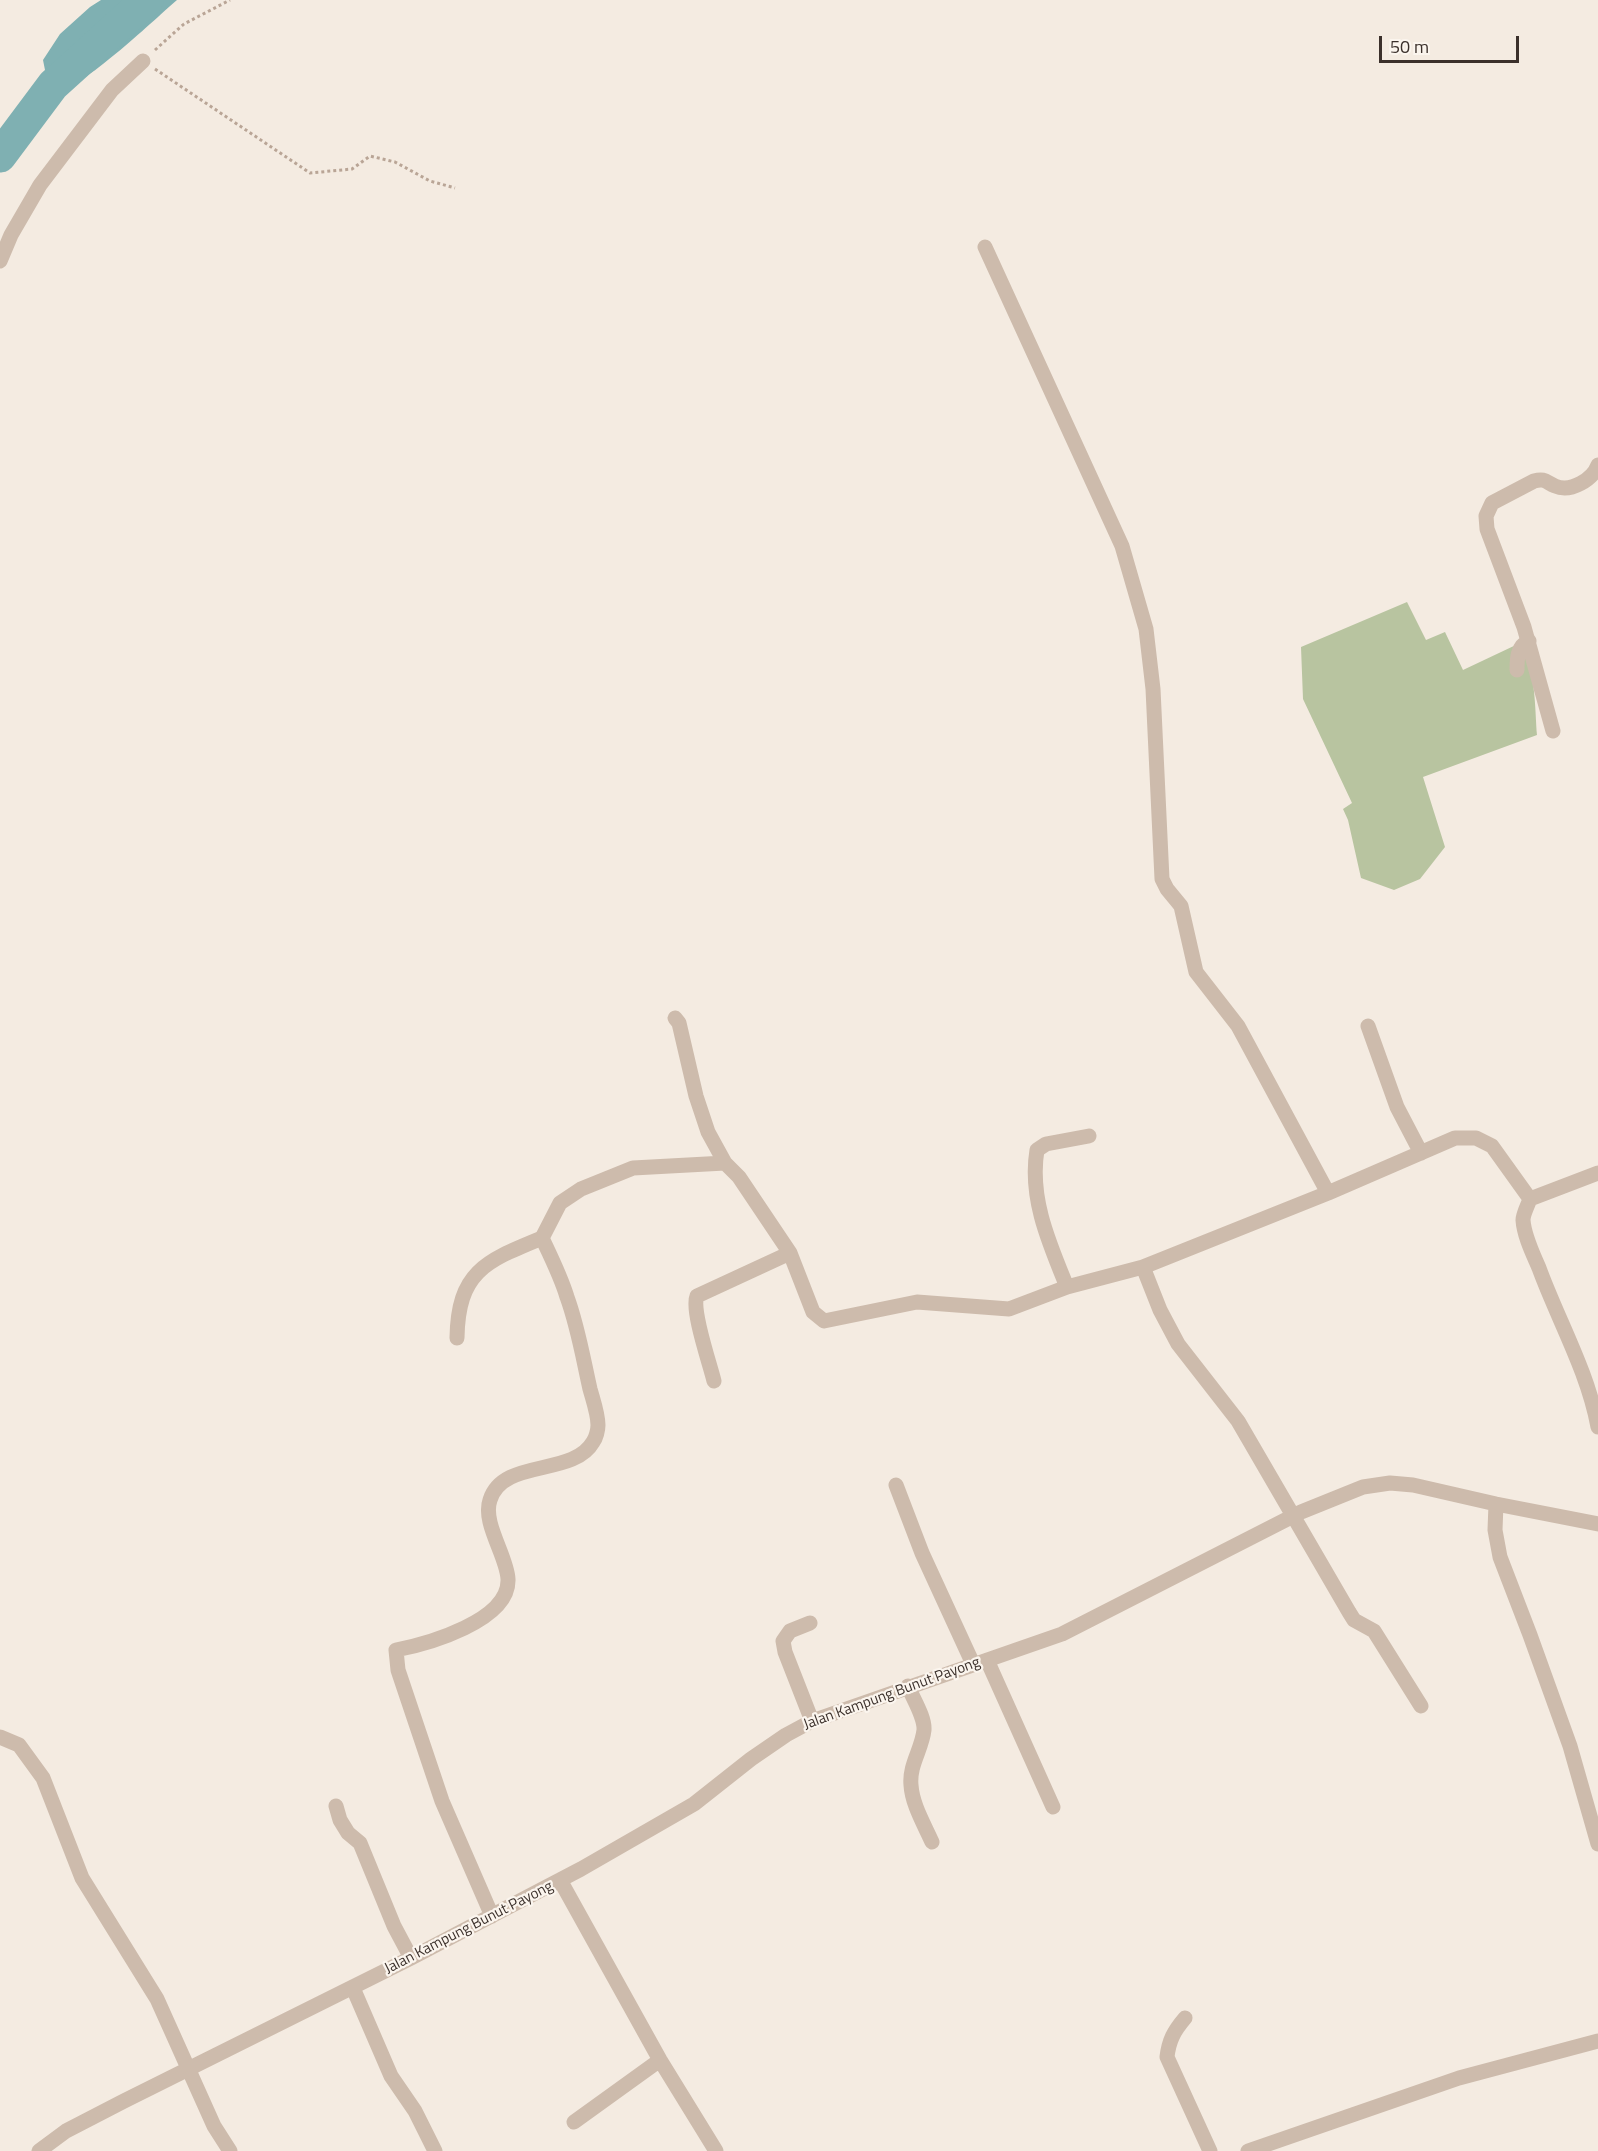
<!DOCTYPE html>
<style>
body{margin:0}
#map{position:relative;width:1598px;height:2151px;overflow:hidden;background:#f4ebe1;font-family:"Titillium Web",sans-serif}
canvas{display:block}
.scale{position:absolute;left:1379px;top:36px;width:140px;height:27px;box-sizing:border-box;border:3px solid #3b302b;border-top:0;padding-left:8px;font-size:18px;line-height:21px;white-space:nowrap;color:#3b302b;-webkit-text-stroke:4px #fbf5ee;paint-order:stroke}
</style>
<div id="map">
<canvas width="1598" height="2151"></canvas>
<div class="scale">50 m</div>
</div>
<script>
const c = document.querySelector('canvas').getContext('2d');
c.lineJoin = 'round';
function fill(path, color) { c.fillStyle = color; c.fill(path, 'evenodd'); }
function strokePath(path, color, width, dash) { c.strokeStyle = color; c.lineWidth = width; c.lineCap = dash ? 'butt' : 'round'; c.setLineDash(dash || []); c.stroke(path); }
function write(font, color, halo, rows, align = 'center') {
  c.font = font + ' "Titillium Web",sans-serif'; c.lineWidth = 4.5; c.setLineDash([]); c.textBaseline = 'middle'; c.strokeStyle = halo; c.fillStyle = color; for (const [text, x, y, turn = 0] of rows) {
    c.save(); c.translate(x, y); c.rotate((+turn || 0) * Math.PI / 180); c.textAlign = isNaN(turn) ? turn : align; if (halo) c.strokeText(text, 0, 0); c.fillText(text, 0, 0); c.restore();
  }
}
fill(new Path2D(`
 M 1407,602 L 1426,640 L 1445,632 L 1463,670 L 1518,644 C 1536,658 1535,713 1537,735 L 1423,777 L 1445,847 L 1420,879 L 1394,890 L 1361,878 L 1348,820 L 1343,809 L 1352,803 L 1303,699 L 1301,647 Z`), '#b8c4a0');
fill(new Path2D(`
 M 101,0 L 177,0 C 157,17 85,86 63,88 C 57,88 51,84 47,80 L 43,60 L 60,34 L 90,7 Z`), '#7fb0b2');
strokePath(new Path2D(`
 M 0,156 L 53,85 L 147,0`), '#7fb0b2', 33);
strokePath(new Path2D(`
 M 155,50 L 184,24 L 230,0
 M 155,69 L 310,173 L 352,169 L 370,156 L 395,162 L 430,181 L 455,188`), '#b9a596', 3, [3, 3]);
strokePath(new Path2D(`
 M 985,247 L 1122,546 L 1146,629 L 1153,689 L 1162,879 L 1167,889 L 1181,906 L 1196,972 L 1238,1026 L 1328,1193
 M 0,261 L 11,235 L 40,185 L 112,90 L 143,61
 M 1517,670 C 1517,659 1517,646 1529,641
 M 1553,731 L 1524,627 L 1487,529 L 1486,516 L 1492,503 L 1534,481 C 1545,478 1546,482 1555,486 C 1571,493 1593,479 1598,465
 M 675,1018 L 679,1023 L 696,1096 L 708,1132 L 725,1163
 M 1368,1026 L 1397,1107 L 1421,1153
 M 1530,1199 C 1528,1205 1523,1214 1523,1220 C 1524,1236 1533,1254 1539,1268 C 1558,1320 1588,1372 1598,1427
 M 1143,1267 L 1160,1310 L 1178,1344 L 1238,1421 L 1349,1612 L 1354,1620 L 1374,1631 L 1421,1706
 M 1067,1287 C 1049,1243 1029,1198 1037,1150 L 1046,1144 L 1089,1136
 M 457,1338 C 458,1271 486,1261 542,1238
 M 714,1381 C 710,1364 691,1310 697,1296 L 790,1253
 M 896,1485 L 922,1553 L 973,1664
 M 1496,1504 L 1495,1530 L 1500,1557 L 1530,1635 L 1570,1746 L 1598,1844
 M 810,1623 L 790,1631 L 783,1641 L 785,1652 L 812,1721
 M 987,1660 L 1053,1807
 M 908,1686 C 913,1699 925,1717 924,1730 C 922,1749 909,1765 911,1785 C 912,1804 924,1824 932,1842
 M 0,1737 L 19,1745 L 43,1778 L 82,1878 L 157,1999 L 214,2126 L 230,2151
 M 336,1806 L 340,1820 L 348,1833 L 360,1843 L 394,1926 L 411,1958
 M 560,1880 L 660,2060 L 716,2151
 M 492,1916 L 442,1801 L 398,1670 L 396,1650 C 427,1644 510,1621 508,1579 C 507,1556 482,1523 490,1500 C 503,1458 573,1477 593,1442 C 596,1438 598,1430 598,1425 C 598,1414 593,1400 590,1389 C 583,1358 578,1327 567,1297 C 561,1277 551,1257 542,1238 L 560,1203 L 581,1189 L 633,1168 L 725,1163 L 739,1177 L 790,1253 L 813,1312 L 824,1321 L 917,1302 L 1009,1309 L 1067,1287 L 1143,1267 L 1328,1193 L 1455,1138 L 1476,1138 L 1492,1146 L 1530,1199 L 1598,1173
 M 353,1988 L 391,2076 L 415,2111 L 435,2151
 M 1185,2018 C 1174,2031 1169,2040 1167,2057 L 1210,2151
 M 574,2122 L 660,2060
 M 39,2151 L 66,2131 L 124,2101 L 411,1958 L 581,1869 L 694,1804 L 751,1759 L 786,1735 L 812,1721 L 1062,1634 L 1301,1512 L 1363,1487 L 1390,1483 L 1413,1485 L 1496,1504 L 1598,1524
 M 1248,2151 L 1459,2078 L 1598,2041`), '#cdbbac', 15);
write('15px', '#3b302b', '#fbf5ee', [
 ["Jalan Kampung Bunut Payong",892,1694,-20],
 ["Jalan Kampung Bunut Payong",469,1928,-27]
]);
</script>
